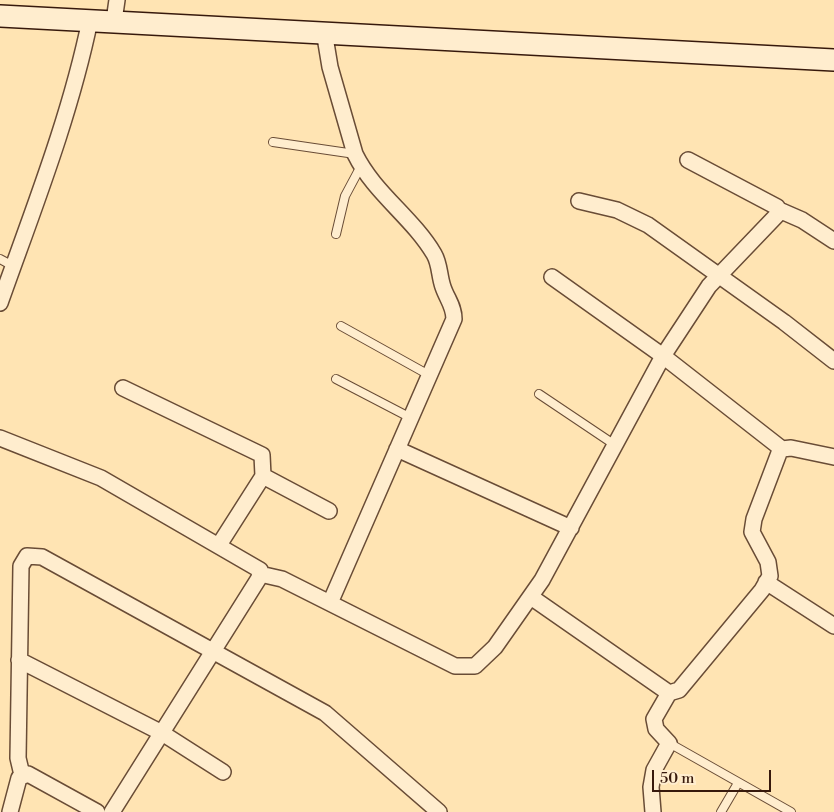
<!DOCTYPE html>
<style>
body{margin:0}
#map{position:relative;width:834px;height:812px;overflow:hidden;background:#ffe4b3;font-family:"Libre Bodoni",serif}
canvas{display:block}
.scale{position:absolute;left:652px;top:770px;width:119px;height:22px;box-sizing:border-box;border:2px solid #37190c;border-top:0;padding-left:6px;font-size:15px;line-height:18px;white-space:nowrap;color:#37190c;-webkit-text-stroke:4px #ffedce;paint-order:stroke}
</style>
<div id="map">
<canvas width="834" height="812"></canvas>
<div class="scale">50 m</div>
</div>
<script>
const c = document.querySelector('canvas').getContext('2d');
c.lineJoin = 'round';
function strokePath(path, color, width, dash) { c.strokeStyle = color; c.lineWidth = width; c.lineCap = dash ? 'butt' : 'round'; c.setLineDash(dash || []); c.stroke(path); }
const lane = new Path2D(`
 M 273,142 L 355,154
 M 336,234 L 345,196 L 361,166
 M 0,259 L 13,266
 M 341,326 L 429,375
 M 336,379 L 411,418
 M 539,394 L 615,445
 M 669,743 L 791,812
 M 721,812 L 738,783`);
const street = new Path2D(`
 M 114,21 L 117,0
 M 324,31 L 330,67 L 355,154 C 374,193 412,217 434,254 C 440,264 439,276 443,287 C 447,299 454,306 454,319 L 330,603
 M 579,201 L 617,210 L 648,225 L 784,322 L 834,361
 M 779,210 L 802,220 L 834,241
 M 552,277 L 663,356 L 782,449
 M 0,303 C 33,210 70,117 90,20
 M 123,388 L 262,455 L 263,476 L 219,545
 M 0,438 L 101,478 L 260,570 L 259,578 L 112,812
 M 397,449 L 571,528
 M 263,476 L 329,511
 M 260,574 L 282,579 L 455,666 L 475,666 L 495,647 L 542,580 L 663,356 L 709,286 L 777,215 L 779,210 L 777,207 L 688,160
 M 766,582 L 834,626
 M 531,597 L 669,693 L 679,690 L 762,590 L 770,576 L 768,562 L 752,532 L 754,519 L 779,453 L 782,449 L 791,448 L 834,457
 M 19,660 L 162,733 L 223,772
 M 22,775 L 18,758 L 21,566 L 27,556 L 42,557 L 325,713 L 439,812
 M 10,812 L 19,778 L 28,774 L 97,812
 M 653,812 L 651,787 L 654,770 L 669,743 L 656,729 L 654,719 L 669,693`);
const secondary = new Path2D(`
 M 0,16 L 834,60`);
strokePath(lane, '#694c36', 10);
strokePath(street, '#694c36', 18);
strokePath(secondary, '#37190c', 24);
strokePath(lane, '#ffedce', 8);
strokePath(street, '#ffedce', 15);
strokePath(secondary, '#ffedce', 21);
</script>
